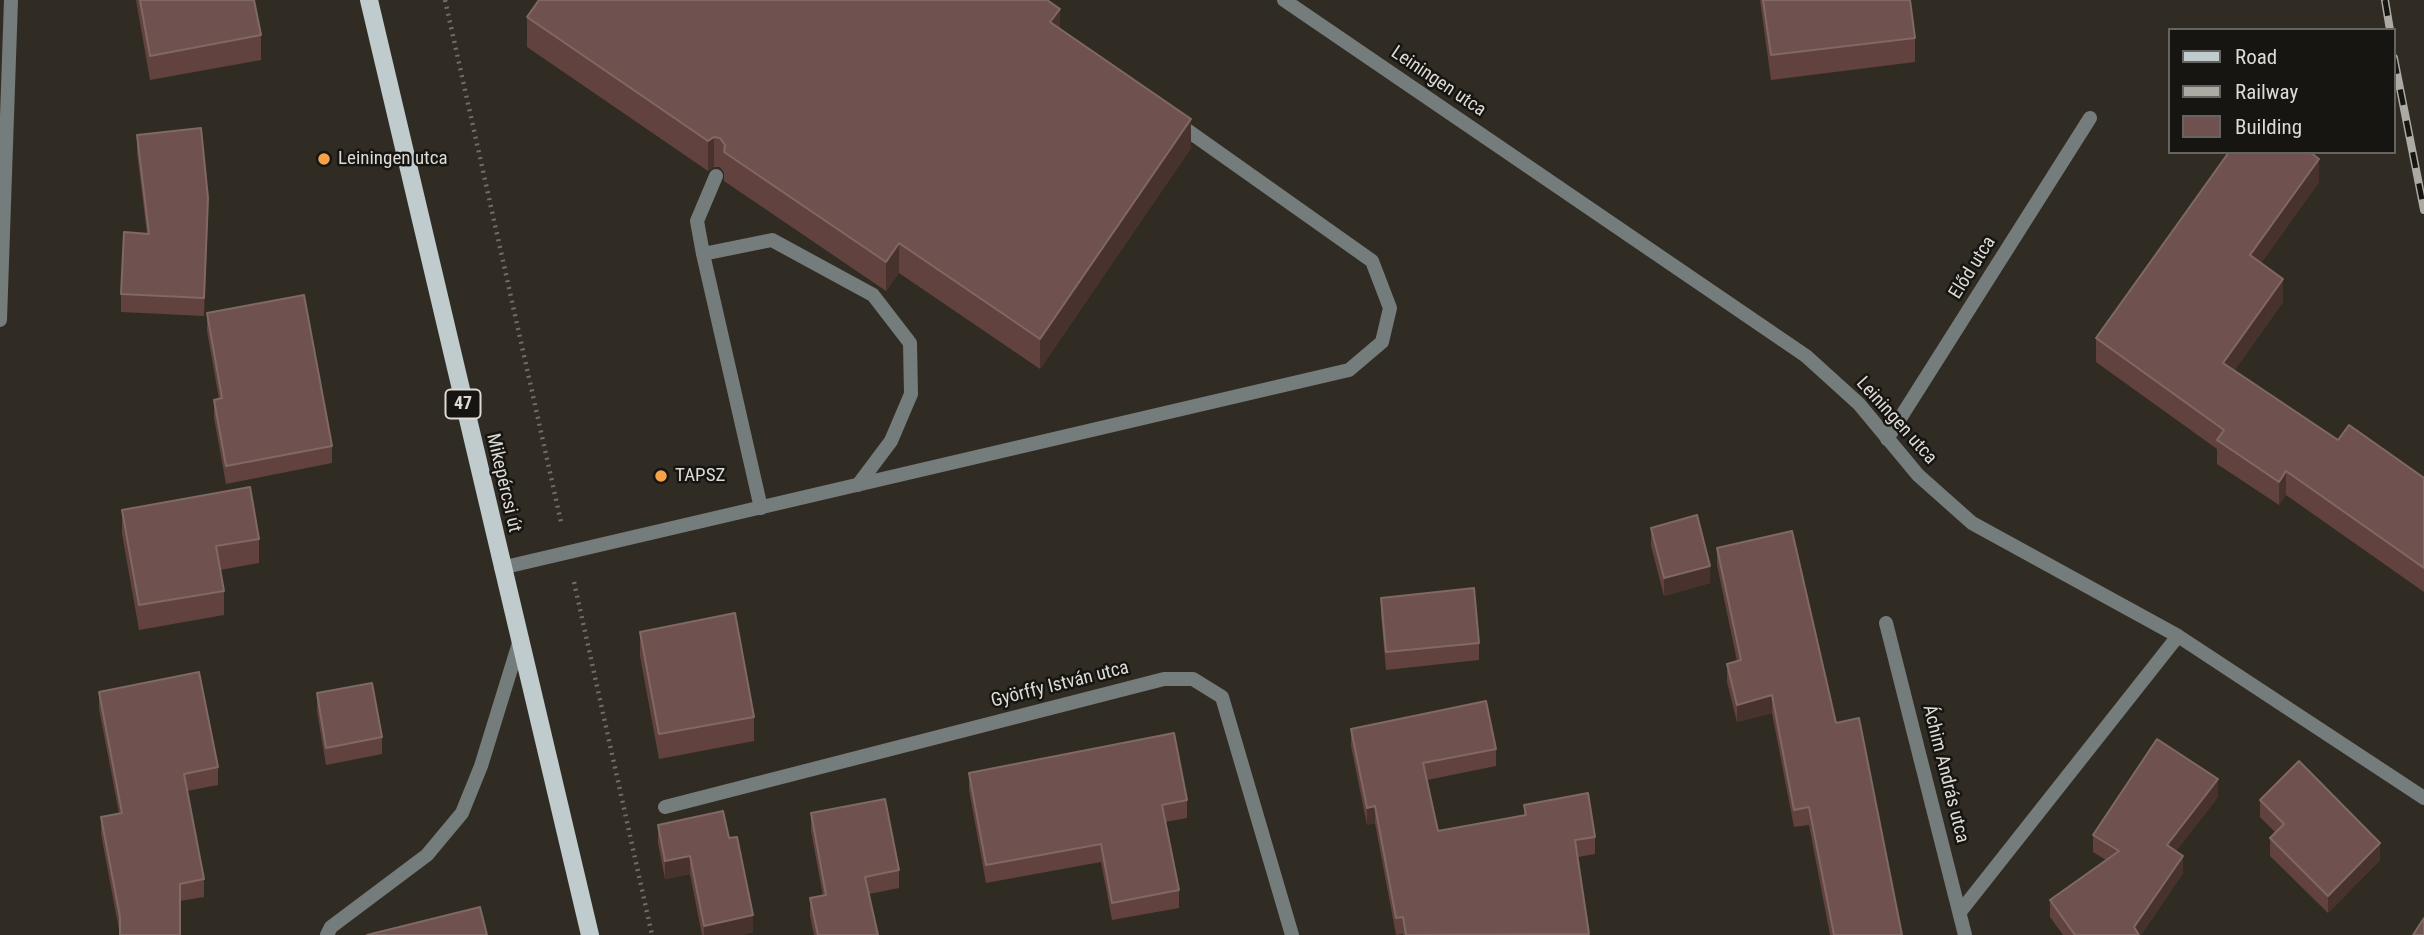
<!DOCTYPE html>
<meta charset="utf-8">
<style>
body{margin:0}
#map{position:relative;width:2424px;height:935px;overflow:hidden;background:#302c23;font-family:"Roboto Condensed",sans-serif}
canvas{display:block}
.legend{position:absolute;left:2168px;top:28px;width:228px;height:126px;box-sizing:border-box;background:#161511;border:2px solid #666460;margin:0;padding:9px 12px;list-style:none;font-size:21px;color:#dedbd6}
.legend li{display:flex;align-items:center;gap:14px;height:35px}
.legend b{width:35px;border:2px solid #666460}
</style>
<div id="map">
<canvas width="2424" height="935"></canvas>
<ul class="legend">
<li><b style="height:9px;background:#bfcbcc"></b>Road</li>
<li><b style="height:9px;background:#ada9a3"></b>Railway</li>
<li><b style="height:19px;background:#6f524f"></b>Building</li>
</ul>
</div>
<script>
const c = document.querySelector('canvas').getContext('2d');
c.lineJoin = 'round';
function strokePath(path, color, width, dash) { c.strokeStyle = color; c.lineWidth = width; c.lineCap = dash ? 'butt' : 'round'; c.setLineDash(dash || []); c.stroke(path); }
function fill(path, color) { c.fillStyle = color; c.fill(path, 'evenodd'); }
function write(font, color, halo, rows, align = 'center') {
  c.font = font + ' "Roboto Condensed",sans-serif'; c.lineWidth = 5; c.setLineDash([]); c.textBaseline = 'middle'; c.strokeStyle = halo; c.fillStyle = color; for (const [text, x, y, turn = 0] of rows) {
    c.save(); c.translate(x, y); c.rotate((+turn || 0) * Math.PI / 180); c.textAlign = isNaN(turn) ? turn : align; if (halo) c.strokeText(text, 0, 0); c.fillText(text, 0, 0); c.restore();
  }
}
strokePath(new Path2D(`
 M 445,0 L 561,522
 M 574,582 L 652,935`), '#706d65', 4.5, [2, 5]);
strokePath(new Path2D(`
 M 716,176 L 697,221 L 703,254 L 761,508
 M 703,254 L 772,240 L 873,295 L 910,343 L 911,394 L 891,441 L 858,485
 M 501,568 L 1349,370 L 1382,342 L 1390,308 L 1372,261 L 1177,123
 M 327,935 L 331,927 L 427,855 L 462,813 L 481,766 L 519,643`), '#757c7c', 14);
strokePath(new Path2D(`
 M 1284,0 L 1806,356 L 1859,404 L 1918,475 L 1972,523 L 2178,636 L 2424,798
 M 0,320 L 11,0
 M 1887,439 L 2090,118
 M 1886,623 L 1965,935
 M 665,807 L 1164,679 L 1193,679 L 1222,697 L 1292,935
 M 1960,912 L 2178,636`), '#757c7c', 14);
strokePath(new Path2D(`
 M 369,0 L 590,935`), '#bfcbcc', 18);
const rail = new Path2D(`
 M 2385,0 L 2390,30
 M 2394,58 L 2424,210`);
strokePath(rail, '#ada9a3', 8);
strokePath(rail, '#161511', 5, [16]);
fill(new Path2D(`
 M 136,0 L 254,0 L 261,35 L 261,60 L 150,80 Z
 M 1760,0 L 1910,0 L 1915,38 L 1915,62 L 1771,80 Z
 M 527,17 L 1060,29 L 1191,148 L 1040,369 L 899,273 L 886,291 L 724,181 L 724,173 L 720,167 L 714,167 L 708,171 L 527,47 Z
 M 137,135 L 208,216 L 204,316 L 121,312 L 121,294 L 147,234 L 137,153 Z
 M 2319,182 L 2261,263 L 2283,302 L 2234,371 L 2338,440 L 2424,478 L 2424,592 L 2286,495 L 2279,505 L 2217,464 L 2217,449 L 2096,362 L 2096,338 Z
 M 207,313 L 332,446 L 332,463 L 226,484 L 214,418 L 214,400 L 219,399 L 207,331 Z
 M 122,510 L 259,539 L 259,563 L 220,570 L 224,591 L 224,615 L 139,630 L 122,534 Z
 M 1651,528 L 1710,583 L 1664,596 L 1651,546 Z
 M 1717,548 L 1836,723 L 1902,935 L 1830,935 L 1809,825 L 1794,827 L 1772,713 L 1737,722 L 1727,682 L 1727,664 L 1737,661 L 1717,565 Z
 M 1381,598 L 1479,643 L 1479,660 L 1386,670 L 1381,615 Z
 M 640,632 L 754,717 L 754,741 L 659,759 L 640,656 Z
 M 99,692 L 218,767 L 218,785 L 187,791 L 204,879 L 204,897 L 180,901 L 120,935 L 101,834 L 101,817 L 119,813 L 99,709 Z
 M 317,693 L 382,737 L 382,754 L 326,765 L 317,711 Z
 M 1351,729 L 1496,749 L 1496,766 L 1427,780 L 1438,831 L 1524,815 L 1524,805 L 1595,837 L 1595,854 L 1578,857 L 1589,935 L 1403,935 L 1403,934 L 1396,935 L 1375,823 L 1367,825 L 1351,746 Z
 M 969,773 L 1187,800 L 1187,818 L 1165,822 L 1179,890 L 1179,908 L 1112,920 L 1101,862 L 986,883 L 969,790 Z
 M 2218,797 L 2176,851 L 2183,873 L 2141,935 L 2063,935 L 2050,917 L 2050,900 L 2106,860 L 2093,852 L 2093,835 Z
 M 2260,800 L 2380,860 L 2328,913 L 2270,856 L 2270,838 L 2275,832 L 2260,817 Z
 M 811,813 L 899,870 L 899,888 L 869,894 L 878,935 L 814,935 L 810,916 L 810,898 L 823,896 L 811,831 Z
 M 658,825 L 729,838 L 753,932 L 742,935 L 702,935 L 690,874 L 665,879 L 658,843 Z`), '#61423e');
fill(new Path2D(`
 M 1060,9 L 1060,38 L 1050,22 Z
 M 1191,119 L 1191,148 L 1040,369 L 1040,339 Z
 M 714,137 L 714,167 L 708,171 L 708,141 Z
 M 2319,159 L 2319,182 L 2250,278 L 2250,255 Z
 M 208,198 L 208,216 L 204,316 L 204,298 Z
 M 899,243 L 899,273 L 886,291 L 886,262 Z
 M 2283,279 L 2283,302 L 2223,387 L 2223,363 Z
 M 2286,471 L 2286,495 L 2279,505 L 2279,482 Z
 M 1710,566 L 1710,583 L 1664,596 L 1664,578 Z
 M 1772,695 L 1772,713 L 1737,722 L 1737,705 Z
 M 2218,779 L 2218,797 L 2167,863 L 2167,845 Z
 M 1375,806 L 1375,823 L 1367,825 L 1367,808 Z
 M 2380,843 L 2380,860 L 2328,913 L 2328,896 Z
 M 690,856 L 690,874 L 665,879 L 665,861 Z
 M 2183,856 L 2183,873 L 2141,935 L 2134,935 L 2134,927 Z
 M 753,915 L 753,932 L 742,935 L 704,935 L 704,926 Z`), '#48322d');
const building = new Path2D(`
 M 140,0 L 254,0 L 261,35 L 150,56 Z
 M 539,0 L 1047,0 L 1060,9 L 1050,22 L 1191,119 L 1040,339 L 899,243 L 886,262 L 724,152 L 725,145 L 720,138 L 714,137 L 708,141 L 527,17 Z
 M 1763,0 L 1910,0 L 1915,38 L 1771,55 Z
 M 201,128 L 208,198 L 204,298 L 121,294 L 124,232 L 149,234 L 137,135 Z
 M 2229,152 L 2310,152 L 2319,159 L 2250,255 L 2283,279 L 2223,363 L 2338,440 L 2349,425 L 2424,478 L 2424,568 L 2286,471 L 2279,482 L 2217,440 L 2224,430 L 2096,338 Z
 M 304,295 L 332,446 L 226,466 L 214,400 L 222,398 L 207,313 Z
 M 250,487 L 259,539 L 216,546 L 224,591 L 139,605 L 122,510 Z
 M 1697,515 L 1710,566 L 1664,578 L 1651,528 Z
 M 1792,531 L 1836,723 L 1859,718 L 1902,935 L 1834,935 L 1809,807 L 1794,810 L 1772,695 L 1737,705 L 1727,664 L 1741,660 L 1717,548 Z
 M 1474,588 L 1479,643 L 1386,652 L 1381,598 Z
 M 735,613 L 754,717 L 659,734 L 640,632 Z
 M 199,672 L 218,767 L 184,774 L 204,879 L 180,884 L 180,935 L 120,935 L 120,917 L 101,817 L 122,813 L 99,692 Z
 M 372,683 L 382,737 L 326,748 L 317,693 Z
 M 1486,701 L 1496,749 L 1423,763 L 1438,831 L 1526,815 L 1524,805 L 1588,793 L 1595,837 L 1575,840 L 1589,934 L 1406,935 L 1403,917 L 1396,918 L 1375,806 L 1367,808 L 1351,729 Z
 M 1174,733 L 1187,800 L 1162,805 L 1179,890 L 1112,903 L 1101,844 L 986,865 L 969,773 Z
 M 2157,739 L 2218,779 L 2167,845 L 2183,856 L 2134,927 L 2139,935 L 2075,935 L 2050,900 L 2119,851 L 2093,835 Z
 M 2299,761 L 2380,843 L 2328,896 L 2270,838 L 2284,824 L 2260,800 Z
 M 885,799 L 899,870 L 865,877 L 878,935 L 818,935 L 810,898 L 826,895 L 811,813 Z
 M 723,811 L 729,838 L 737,837 L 753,915 L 704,926 L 690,856 L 665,861 L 658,825 Z
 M 480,907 L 487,935 L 367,935 Z
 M 2424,918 L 2424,935 L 2413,935 Z`);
fill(building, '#6f524f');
strokePath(building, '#806864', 2);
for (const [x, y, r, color] of [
 [324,159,7,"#f7a149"],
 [661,476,7,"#f7a149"]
]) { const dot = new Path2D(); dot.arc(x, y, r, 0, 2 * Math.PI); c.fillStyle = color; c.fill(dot); strokePath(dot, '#161511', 2.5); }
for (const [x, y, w] of [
 [463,404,35]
]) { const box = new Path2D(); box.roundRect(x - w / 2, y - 14.5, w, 29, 5); c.fillStyle = '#161511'; c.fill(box); strokePath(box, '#dedbd6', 2); }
write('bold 18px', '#dedbd6', null, [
 ["47",463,404]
]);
write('19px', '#dedbd6', '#161511', [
 ["Leiningen utca",1438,82,34],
 ["Előd utca",1973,268,-58],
 ["Leiningen utca",1896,421,48],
 ["Mikepércsi út",503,483,77],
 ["Györffy István utca",1060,685,-14],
 ["Áchim András utca",1945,774,76]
]);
write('19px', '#dedbd6', '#161511', [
 ["Leiningen utca",338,159],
 ["TAPSZ",675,476]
], 'left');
</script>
